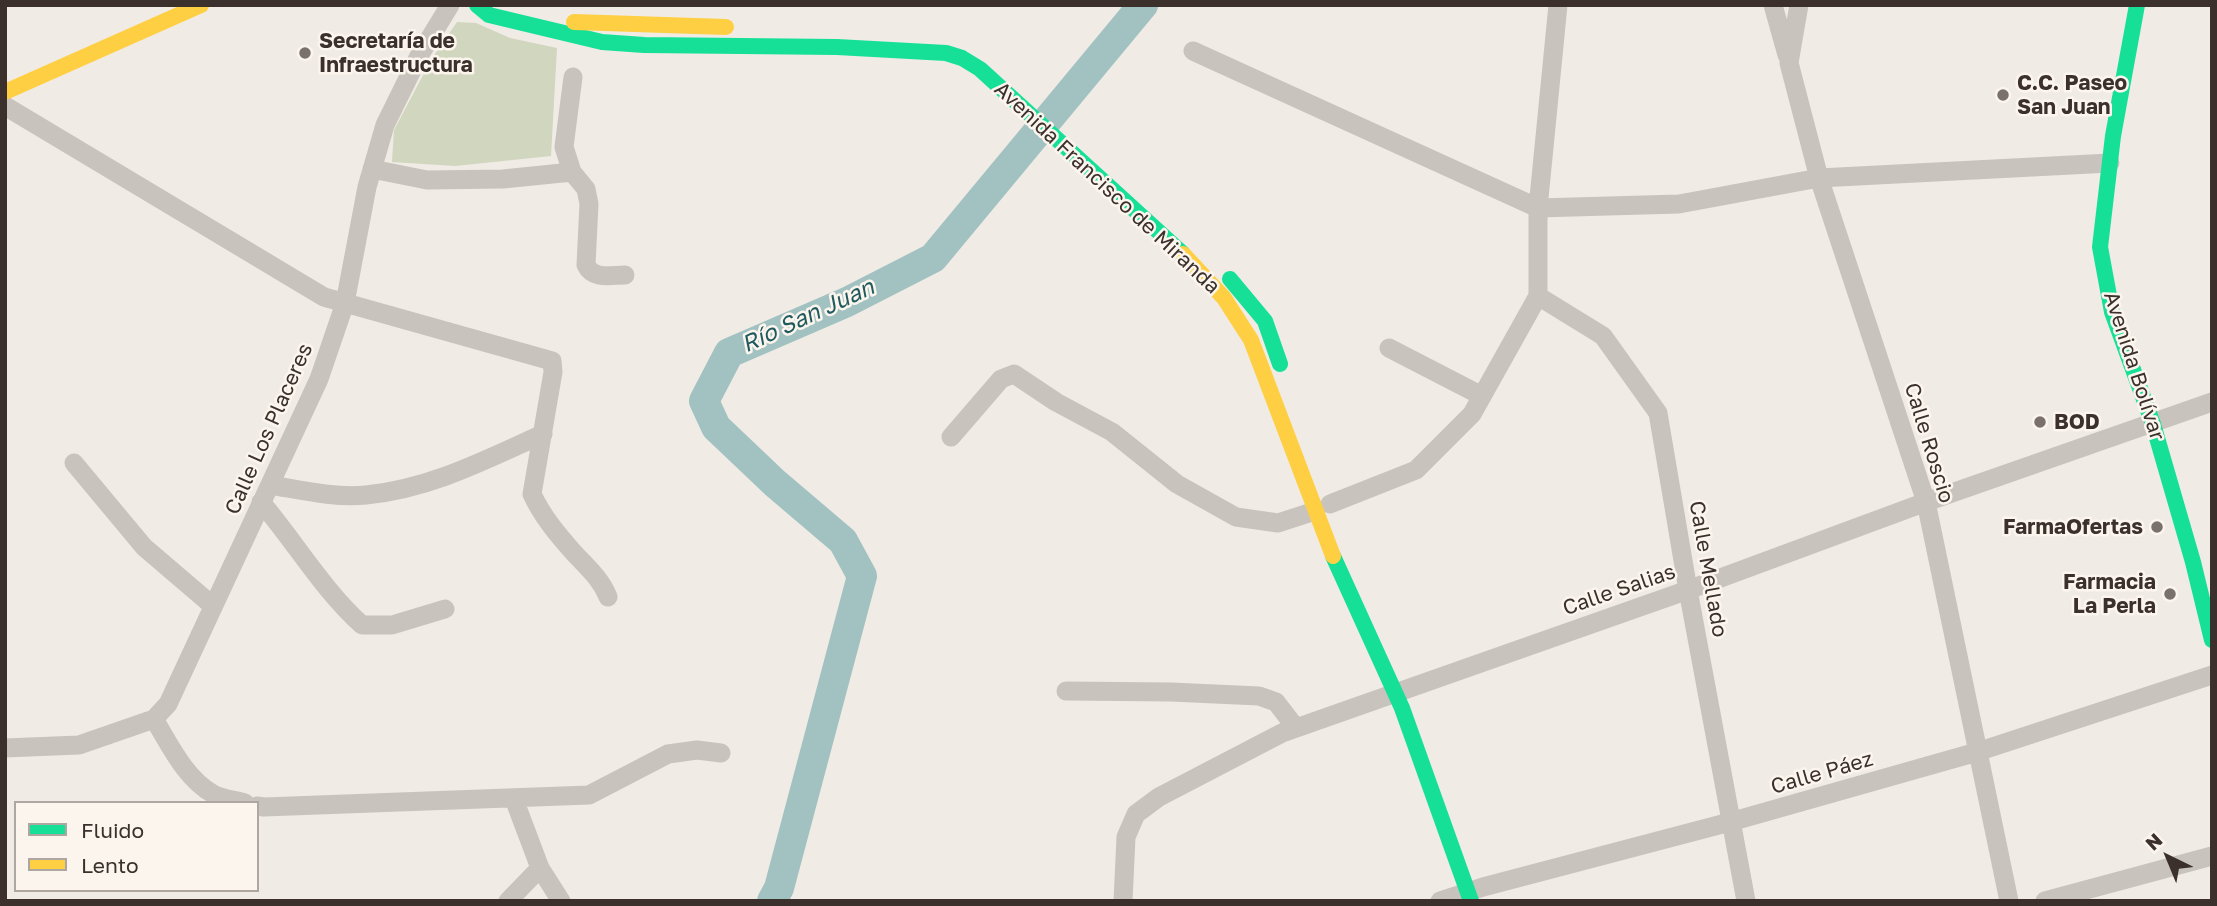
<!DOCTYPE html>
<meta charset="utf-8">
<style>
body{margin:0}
#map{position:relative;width:2217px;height:906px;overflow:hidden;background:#f0ebe5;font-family:"Golos Text",sans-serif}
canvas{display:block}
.frame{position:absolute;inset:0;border:7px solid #3b302b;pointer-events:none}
.legend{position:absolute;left:14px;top:801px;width:245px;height:91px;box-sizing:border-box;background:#fbf5ee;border:2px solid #aea6a0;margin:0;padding:9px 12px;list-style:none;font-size:21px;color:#3b302b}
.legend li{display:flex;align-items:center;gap:14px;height:35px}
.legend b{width:35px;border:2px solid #aea6a0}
.north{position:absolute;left:2133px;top:822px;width:70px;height:70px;-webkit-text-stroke:5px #fbf5ee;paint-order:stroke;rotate:317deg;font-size:19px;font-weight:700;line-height:28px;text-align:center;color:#3b302b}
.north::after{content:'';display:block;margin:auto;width:24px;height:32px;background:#3b302b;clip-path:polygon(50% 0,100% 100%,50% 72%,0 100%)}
</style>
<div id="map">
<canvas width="2217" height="906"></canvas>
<div class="frame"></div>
<ul class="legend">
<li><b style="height:9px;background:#16e098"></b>Fluido</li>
<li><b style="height:9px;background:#ffcf43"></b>Lento</li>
</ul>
<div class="north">N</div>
</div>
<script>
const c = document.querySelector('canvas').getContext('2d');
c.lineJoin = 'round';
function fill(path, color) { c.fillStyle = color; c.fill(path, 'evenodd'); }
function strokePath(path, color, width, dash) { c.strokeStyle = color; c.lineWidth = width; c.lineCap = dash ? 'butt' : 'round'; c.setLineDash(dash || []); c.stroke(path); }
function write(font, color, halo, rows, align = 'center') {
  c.font = font + ' "Golos Text",sans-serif'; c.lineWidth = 5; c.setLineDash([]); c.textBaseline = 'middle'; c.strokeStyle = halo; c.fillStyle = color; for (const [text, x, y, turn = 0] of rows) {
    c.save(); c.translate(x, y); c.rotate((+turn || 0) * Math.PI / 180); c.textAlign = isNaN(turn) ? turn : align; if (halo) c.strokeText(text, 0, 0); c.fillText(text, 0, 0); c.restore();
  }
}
fill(new Path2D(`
 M 457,22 L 476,23 L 510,38 L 557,48 L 551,156 L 455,166 L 392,162 L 394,130 L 431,60 Z`), '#d1d6bf');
strokePath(new Path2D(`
 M 772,901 L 779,888 L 862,576 L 843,541 L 776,484 L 716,427 L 704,401 L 729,353 L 847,302 L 933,258 L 1143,5`), '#a1c2c1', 30);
strokePath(new Path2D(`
 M 1773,5 L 1787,55
 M 1799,5 L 1789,63 L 1819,178 L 1926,502 L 2009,901
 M 1193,51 L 1538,208 L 1679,204 L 1819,178 L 2110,163
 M 573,77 L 564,147 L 572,172 L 586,189 L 589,204 L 586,265 C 593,280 611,275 625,275
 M 5,106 L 324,297 L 552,361 L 553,372 L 532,494 C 542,516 558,535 574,553 C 587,567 601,579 608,597
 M 372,169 L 427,180 L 503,179 L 572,172
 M 1538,296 L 1603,336 L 1658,413 L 1688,590 L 1746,901
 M 1389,348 L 1482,396
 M 951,437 L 1001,379 L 1014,374 L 1056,402 L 1112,432 L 1177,484 L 1236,517 L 1278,523 L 1315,511
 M 74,463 L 144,547 L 213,606
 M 270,485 C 301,490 334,498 366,495 C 430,489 485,460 543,434
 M 261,502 C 295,542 323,590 362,625 L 392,625 L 445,609
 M 1330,504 L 1416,470 L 1472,414 L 1538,296 L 1538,208 L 1558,5
 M 1066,691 L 1171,692 L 1259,696 L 1276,702 L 1296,728
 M 154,719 C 170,745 185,778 213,794 C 222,799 235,800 245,803
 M 5,748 L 79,745 L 154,719 L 168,704 L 319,379 L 345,303 L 367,187 L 385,125 L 419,56 L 450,5
 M 514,799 L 540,868 L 561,901
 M 257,806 L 264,807 L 589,795 L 668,754 L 697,750 L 721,753
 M 508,901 L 540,868
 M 1123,901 L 1126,837 L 1136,814 L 1159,797 L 1282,733 L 1688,590 L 1926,502 L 2212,402
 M 1440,901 L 1483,887 L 1730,822 L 1977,752 L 2212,675
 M 2045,901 L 2212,856`), '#c9c3be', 19);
strokePath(new Path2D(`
 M 477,5 L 489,15 L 602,42 L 644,45 L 837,47 L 946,53 L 962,58 L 980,69 L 1183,254
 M 2137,5 L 2113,136 L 2100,247 L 2112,312 L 2153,424 L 2193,562 L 2212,640
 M 1230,279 L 1265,321 L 1280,364
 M 1333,556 L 1402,708 L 1471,901`), '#16e098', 16);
strokePath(new Path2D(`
 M 574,22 L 726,27
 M 5,92 L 201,5
 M 1183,254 L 1224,298 L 1251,340 L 1333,556`), '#ffcf43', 16);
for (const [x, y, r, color] of [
 [305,53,7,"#7a716c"],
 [2003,95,7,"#7a716c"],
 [2040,422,7,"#7a716c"],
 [2157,527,7,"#7a716c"],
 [2170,594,7,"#7a716c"]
]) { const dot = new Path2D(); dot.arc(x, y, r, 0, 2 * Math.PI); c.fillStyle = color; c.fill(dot); strokePath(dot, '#fbf5ee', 2.5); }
write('bold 21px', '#3b302b', '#fbf5ee', [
 ["Secretaría de",319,41],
 ["Infraestructura",319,65],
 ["C.C. Paseo",2017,83],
 ["San Juan",2017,107],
 ["BOD",2054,422],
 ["FarmaOfertas",2143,527,"right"],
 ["Farmacia",2156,582,"right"],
 ["La Perla",2156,606,"right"]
], 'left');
write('21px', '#3b302b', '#fbf5ee', [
 ["Avenida Francisco de Miranda",1107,188,43],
 ["Avenida Bolívar",2134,366,72],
 ["Calle Los Placeres",269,429,-66],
 ["Calle Roscio",1929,443,73],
 ["Calle Mellado",1708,569,80],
 ["Calle Salias",1619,590,-19],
 ["Calle Páez",1822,773,-16]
]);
write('italic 23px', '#1f5a5e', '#fbf5ee', [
 ["Río San Juan",808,316,-25]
]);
</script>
